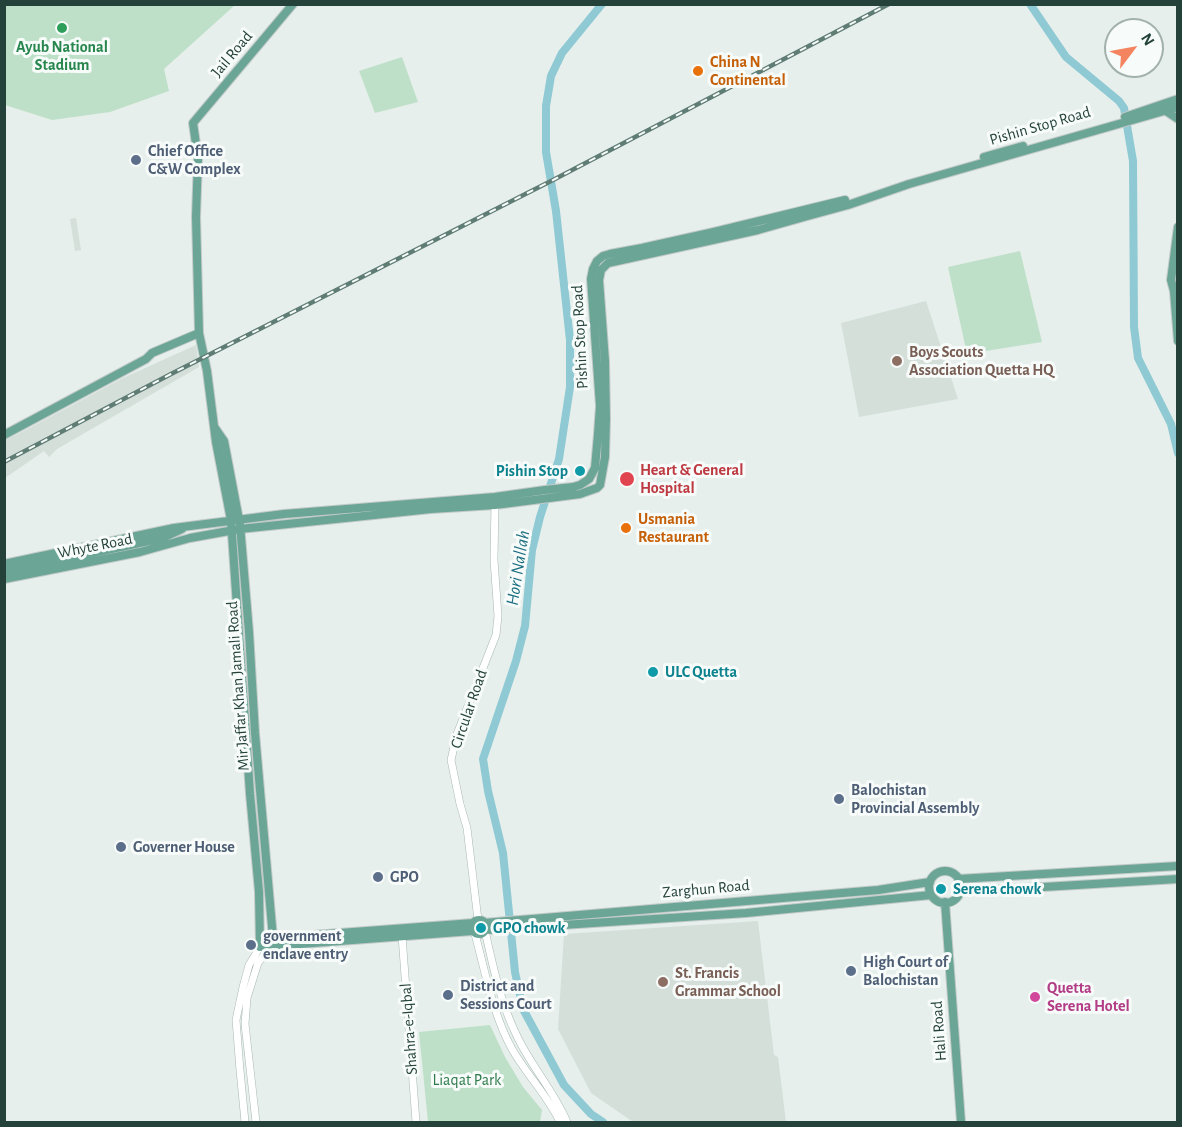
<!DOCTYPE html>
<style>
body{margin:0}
#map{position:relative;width:1182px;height:1127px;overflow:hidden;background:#e6efeb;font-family:"Alegreya Sans",sans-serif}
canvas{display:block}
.frame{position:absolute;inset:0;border:6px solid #24423a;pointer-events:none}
.north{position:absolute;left:1104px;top:18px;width:60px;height:60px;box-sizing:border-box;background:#f7fbf9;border:2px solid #a3b1ad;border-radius:50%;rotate:58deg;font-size:16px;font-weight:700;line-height:24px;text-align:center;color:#24423a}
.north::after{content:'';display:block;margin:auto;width:21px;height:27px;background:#f4845f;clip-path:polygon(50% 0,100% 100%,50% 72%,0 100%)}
</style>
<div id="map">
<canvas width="1182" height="1127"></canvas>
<div class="frame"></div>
<div class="north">N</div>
</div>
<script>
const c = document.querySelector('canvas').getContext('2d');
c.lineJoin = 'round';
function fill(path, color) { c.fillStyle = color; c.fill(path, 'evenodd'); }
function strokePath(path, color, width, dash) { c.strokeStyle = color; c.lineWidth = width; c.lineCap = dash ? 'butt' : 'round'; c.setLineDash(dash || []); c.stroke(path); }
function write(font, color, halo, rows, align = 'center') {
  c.font = font + ' "Alegreya Sans",sans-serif'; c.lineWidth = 6; c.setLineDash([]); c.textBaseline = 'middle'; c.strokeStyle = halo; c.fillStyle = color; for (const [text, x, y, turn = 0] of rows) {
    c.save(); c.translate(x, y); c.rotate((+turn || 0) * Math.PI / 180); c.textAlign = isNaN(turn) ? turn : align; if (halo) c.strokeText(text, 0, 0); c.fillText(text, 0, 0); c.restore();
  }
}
fill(new Path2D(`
 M 76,218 L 81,250 L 75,251 L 70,219 Z
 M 926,301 L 958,399 L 859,417 L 841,323 Z
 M 196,345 L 199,367 L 57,449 L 49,457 L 44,451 L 5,478 L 5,440 L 18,434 L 123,378 Z
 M 758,921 L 774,1055 L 778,1057 L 786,1122 L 633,1122 L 591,1093 L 558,1029 L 564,934 Z`), '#d4dfda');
fill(new Path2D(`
 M 4,5 L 5,4 L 235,5 L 164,69 L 169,91 L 110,112 L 52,120 L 5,105 Z
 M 402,57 L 418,102 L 375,113 L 359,71 Z
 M 1020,251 L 1042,342 L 967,354 L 948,267 Z
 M 490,1025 L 505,1057 L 523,1087 L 542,1110 L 540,1122 L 428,1122 L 419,1032 Z`), '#bfe0c8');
strokePath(new Path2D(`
 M 602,4 L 562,53 L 551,76 L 546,106 L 546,152 L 556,211 L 570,340 L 570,387 L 559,459 L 540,517 L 532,550 L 525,626 L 516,661 L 483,759 L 488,791 L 503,853 L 515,972 L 523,1009 L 564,1085 L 591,1114 L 603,1122
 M 1030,4 L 1066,57 L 1119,101 L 1124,108 L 1133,161 L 1134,327 L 1138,358 L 1171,424 L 1178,453`), '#8ec9d4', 8);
const minor = new Path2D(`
 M 478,920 L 467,828 L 460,804 L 451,760 L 457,734 L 496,635 L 498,616 L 494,560 L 495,501
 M 485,931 C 493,966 500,1001 516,1034 C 530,1065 554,1091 567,1122
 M 475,934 C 485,971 493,1015 512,1049 C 526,1074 548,1096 560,1122
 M 402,936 L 416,1122
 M 245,1122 L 240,1070 L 236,1020 L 243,987 L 249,965 L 260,947
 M 256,1122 L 245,1024 L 247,998 L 258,963 L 271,946`);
const major = new Path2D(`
 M 293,4 L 193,123 L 198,158 L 196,217 L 199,333 L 207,371 L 216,442 L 231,520 L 250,794 L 259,892 L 260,947 L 472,931
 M 1166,111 L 1178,119
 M 1125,117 L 1178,99
 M 984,157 L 1023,146
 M 1178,227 L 1171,280 L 1174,291 L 1178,341
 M 215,428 L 224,441 L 240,525 L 249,632 L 255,733 L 273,938 L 271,946
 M 4,435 L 146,359 L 152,353 L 199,333
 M 4,564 L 174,528 L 284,514 L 495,497 L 545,490 L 573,487 L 580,485 L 589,479 L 595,468 L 598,434 L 600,406 L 591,279 L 593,269 L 597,261 L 603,256 L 610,254 L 642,248 L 714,232 L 845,200
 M 4,572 L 163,538 L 182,529
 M 4,579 L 140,552 L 190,538 L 240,529 L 431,509 L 495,505 L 580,494 L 597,488 L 600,485 L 605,457 L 606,419 L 605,361 L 599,280 L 601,270 L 608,263 L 758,230 L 804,217 L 848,205 L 909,184 L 1178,107
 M929 887a16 16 0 1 1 32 0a16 16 0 1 1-32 0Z
 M 958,879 L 1178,866
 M 959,892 L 1178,879
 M 945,902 L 961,1122
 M472 927a7 7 0 1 1 14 0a7 7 0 1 1-14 0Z
 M 484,923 L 878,890 L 930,882
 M 486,930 L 746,913 L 931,895
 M 260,939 L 473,923`);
strokePath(minor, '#a8b8b2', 8);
strokePath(major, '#c2cac8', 10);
strokePath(minor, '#fff', 7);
strokePath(major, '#6aa596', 8);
const rail = new Path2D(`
 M 4,462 L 171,374 L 555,179 L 889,4`);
strokePath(rail, '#5f7d75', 4.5);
strokePath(rail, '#f7fbf9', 2, [7]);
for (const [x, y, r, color] of [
 [62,28,6,"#2e9e5b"],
 [698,71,6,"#e8710a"],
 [136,160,6,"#5c6f8a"],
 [897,361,6,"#8d6e63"],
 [580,471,6,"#0f9aa8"],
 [627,479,8,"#e0444e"],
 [626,528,6,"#e8710a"],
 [653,672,6,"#0f9aa8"],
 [839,799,6,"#5c6f8a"],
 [121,847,6,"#5c6f8a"],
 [378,877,6,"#5c6f8a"],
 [941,889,6,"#0f9aa8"],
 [481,928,6,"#0f9aa8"],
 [251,945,6,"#5c6f8a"],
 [851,971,6,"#5c6f8a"],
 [663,982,6,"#8d6e63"],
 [448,995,6,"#5c6f8a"],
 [1035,997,6,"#d1479c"]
]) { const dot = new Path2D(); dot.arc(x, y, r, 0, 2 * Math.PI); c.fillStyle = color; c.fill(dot); strokePath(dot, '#f7fbf9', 2); }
write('bold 16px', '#27864d', '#f7fbf9', [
 ["Ayub National",62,47],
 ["Stadium",62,65]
]);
write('16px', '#24423a', '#f7fbf9', [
 ["Jail Road",232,54,-50],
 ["Pishin Stop Road",1040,126,-16],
 ["Pishin Stop Road",580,337,-93],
 ["Whyte Road",95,546,-11],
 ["Mir Jaffar Khan Jamali Road",238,686,-94],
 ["Circular Road",469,709,-71],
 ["Zarghun Road",706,889,-5],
 ["Shahra-e-Iqbal",409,1029,-94],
 ["Hali Road",939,1031,-94]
]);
write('bold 16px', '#c56008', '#f7fbf9', [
 ["China N",710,62],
 ["Continental",710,80],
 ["Usmania",638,519],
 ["Restaurant",638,537]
], 'left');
write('bold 16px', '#4e5e75', '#f7fbf9', [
 ["Chief Office",148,151],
 ["C&W Complex",148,169],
 ["Balochistan",851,790],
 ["Provincial Assembly",851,808],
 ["Governer House",133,847],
 ["GPO",390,877],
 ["government",263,936],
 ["enclave entry",263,954],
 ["High Court of",863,962],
 ["Balochistan",863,980],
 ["District and",460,986],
 ["Sessions Court",460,1004]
], 'left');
write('bold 16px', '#785e54', '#f7fbf9', [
 ["Boys Scouts",909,352],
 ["Association Quetta HQ",909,370],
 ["St. Francis",675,973],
 ["Grammar School",675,991]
], 'left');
write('bold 16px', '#be3a42', '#f7fbf9', [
 ["Heart & General",640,470],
 ["Hospital",640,488]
], 'left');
write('bold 16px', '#0d838f', '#f7fbf9', [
 ["Pishin Stop",568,471,"right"],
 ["ULC Quetta",665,672],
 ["Serena chowk",953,889],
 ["GPO chowk",493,928]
], 'left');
write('bold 16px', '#b23c85', '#f7fbf9', [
 ["Quetta",1047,988],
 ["Serena Hotel",1047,1006]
], 'left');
write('16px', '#2d7a4b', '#f7fbf9', [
 ["Liaqat Park",467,1080]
]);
write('italic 18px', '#1c6f80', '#f7fbf9', [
 ["Hori Nallah",518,568,-81]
]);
</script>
